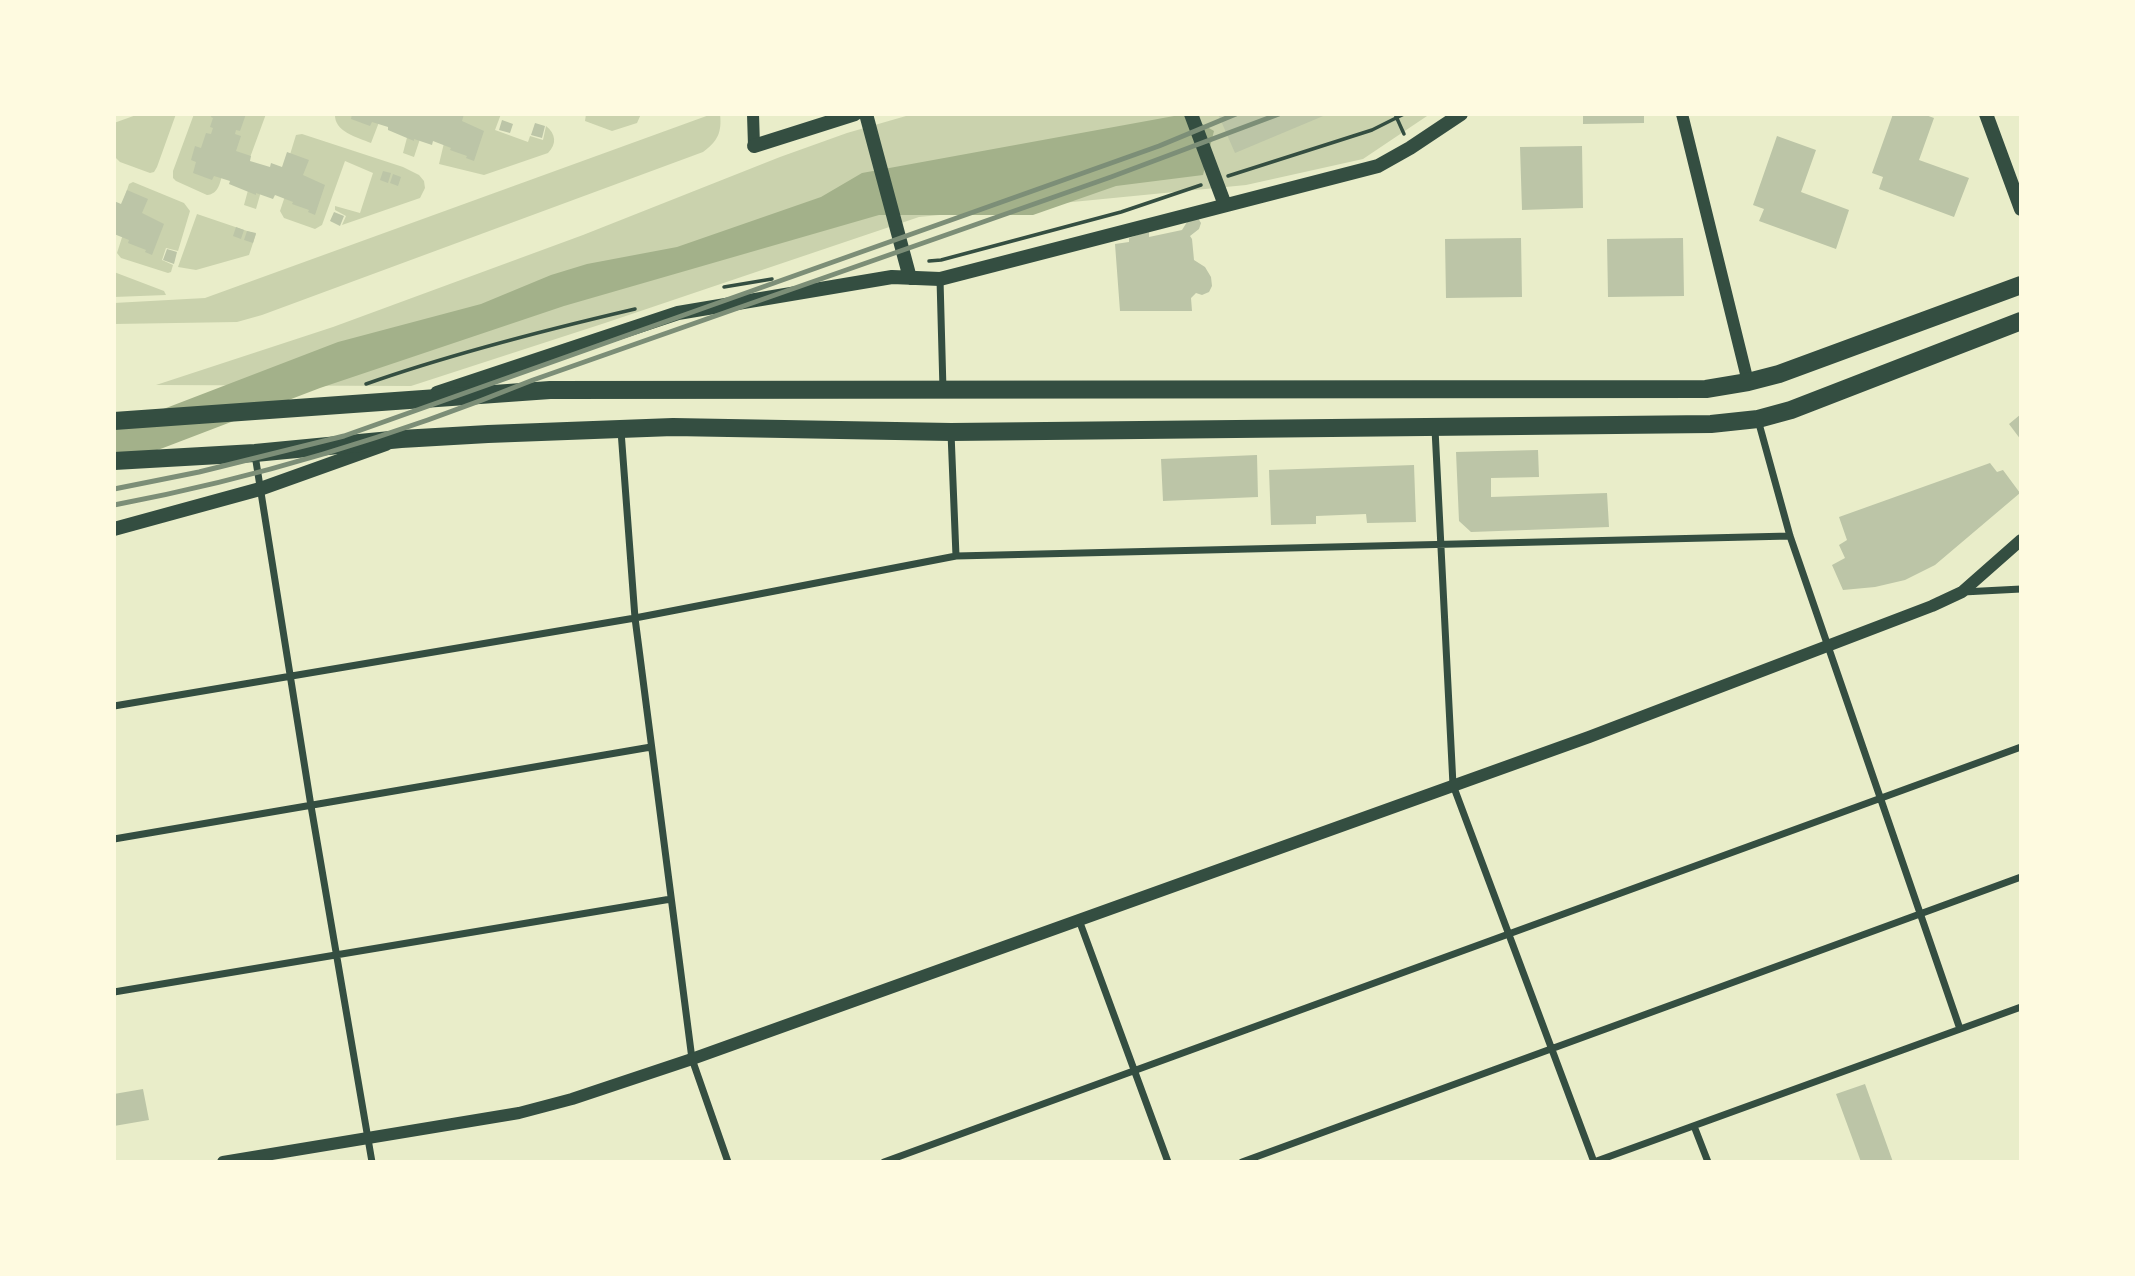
<!DOCTYPE html>
<style>
body{margin:0}
#map{position:relative;width:2135px;height:1276px;overflow:hidden;background:#e9edc9;font-family:"Space Grotesk",sans-serif}
canvas{display:block}
.frame{position:absolute;inset:0;border:116px solid #fefae0;pointer-events:none}
</style>
<div id="map">
<canvas width="2135" height="1276"></canvas>
<div class="frame"></div>
</div>
<script>
const c = document.querySelector('canvas').getContext('2d');
c.lineJoin = 'round';
function fill(path, color) { c.fillStyle = color; c.fill(path, 'evenodd'); }
function strokePath(path, color, width, dash) { c.strokeStyle = color; c.lineWidth = width; c.lineCap = dash ? 'butt' : 'round'; c.setLineDash(dash || []); c.stroke(path); }
fill(new Path2D(`
 M 139,114 L 176,114 L 157,167 L 154,172 L 150,173 L 120,162 L 114,156 L 114,123 Z
 M 194,114 L 266,114 L 248,163 L 284,174 L 296,135 L 302,134 L 403,167 L 419,175 L 424,181 L 425,188 L 420,198 L 342,225 L 346,216 L 335,210 L 335,206 L 360,213 L 373,173 L 345,161 L 322,225 L 315,229 L 284,218 L 280,211 L 285,196 L 262,188 L 256,209 L 244,205 L 250,183 L 223,172 C 220,182 219,194 207,195 L 176,181 L 173,178 L 173,171 Z
 M 335,114 L 422,114 L 439,120 L 441,114 L 501,114 L 495,130 L 528,142 L 530,136 L 543,140 L 546,126 C 556,134 557,144 548,153 L 484,175 L 439,164 L 444,143 L 421,136 L 414,157 L 403,153 L 409,130 L 381,117 L 371,143 C 357,137 334,132 335,114 Z
 M 586,114 L 641,114 L 637,123 L 612,131 L 585,121 Z
 M 712,114 L 720,114 C 722,132 718,141 703,152 L 262,315 L 237,322 L 114,324 L 114,303 L 205,298 Z
 M 913,114 L 1430,114 L 1363,159 L 1246,185 L 919,217 L 605,323 L 411,386 L 156,385 L 333,327 L 583,235 L 780,157 L 847,133 Z
 M 133,182 L 184,203 L 190,211 L 178,251 L 166,248 L 162,260 L 173,265 L 171,272 L 168,273 L 121,258 L 117,253 L 125,228 L 114,223 L 114,209 L 120,211 L 129,184 Z
 M 197,214 L 256,234 L 249,255 L 196,270 L 178,267 Z
 M 114,272 L 164,291 L 166,295 L 114,297 Z`), '#cad2ad');
fill(new Path2D(`
 M 1185,114 L 1214,131 L 1203,175 L 1116,186 L 1033,215 L 879,215 L 564,306 L 320,388 L 163,448 L 114,465 L 114,428 L 338,342 L 481,304 L 551,275 L 587,264 L 677,247 L 821,197 L 862,173 Z`), '#a3b18a');
fill(new Path2D(`
 M 212,114 L 246,114 L 240,131 L 236,130 L 235,134 L 241,136 L 236,151 L 251,156 L 250,161 L 270,167 L 271,163 L 282,167 L 287,152 L 309,160 L 303,175 L 325,185 L 315,215 L 308,212 L 309,210 L 292,204 L 293,202 L 275,195 L 273,199 L 256,193 L 256,195 L 229,184 L 230,181 L 214,176 L 212,180 L 193,173 L 196,162 L 191,160 L 195,146 L 201,148 L 206,133 L 211,134 L 213,128 L 210,127 L 213,118 L 211,117 Z
 M 352,114 L 464,114 L 462,121 L 484,131 L 474,161 L 466,158 L 467,156 L 450,150 L 451,148 L 433,141 L 432,145 L 414,139 L 414,141 L 388,130 L 388,127 L 372,122 L 370,126 L 351,119 Z
 M 1218,114 L 1328,114 L 1235,153 Z
 M 1583,114 L 1644,114 L 1644,123 L 1583,124 Z
 M 1893,114 L 1923,114 L 1934,118 L 1919,160 L 1969,178 L 1954,217 L 1879,189 L 1883,177 L 1872,173 Z
 M 502,120 L 513,124 L 510,133 L 499,130 Z
 M 535,123 L 545,126 L 542,138 L 531,135 Z
 M 1777,136 L 1816,150 L 1801,192 L 1849,210 L 1836,249 L 1759,221 L 1764,209 L 1753,205 Z
 M 1582,146 L 1583,208 L 1522,210 L 1520,147 Z
 M 383,171 L 391,173 L 388,183 L 380,180 Z
 M 393,174 L 401,177 L 398,186 L 390,183 Z
 M 127,190 L 148,199 L 142,213 L 164,224 L 152,255 L 145,252 L 146,250 L 128,243 L 129,240 L 114,234 L 114,201 L 121,204 Z
 M 334,212 L 344,216 L 340,226 L 330,221 Z
 M 1198,218 L 1201,223 L 1199,229 L 1190,236 L 1192,239 L 1194,260 L 1205,267 L 1211,277 L 1212,286 L 1209,292 L 1202,295 L 1196,293 L 1191,298 L 1192,311 L 1120,311 L 1115,244 L 1129,242 L 1129,238 L 1149,231 L 1149,237 L 1182,230 L 1187,222 Z
 M 236,227 L 244,230 L 241,239 L 233,236 Z
 M 247,231 L 256,233 L 253,243 L 244,240 Z
 M 1521,238 L 1522,297 L 1446,298 L 1445,239 Z
 M 1683,238 L 1684,296 L 1608,297 L 1607,239 Z
 M 167,249 L 177,252 L 174,264 L 163,260 Z
 M 2021,414 L 2021,440 L 2009,424 Z
 M 1538,450 L 1539,477 L 1491,478 L 1491,497 L 1607,493 L 1609,527 L 1471,532 L 1459,521 L 1456,452 Z
 M 1257,455 L 1258,497 L 1163,501 L 1161,459 Z
 M 1990,463 L 1997,472 L 2003,470 L 2020,493 L 1935,565 L 1905,580 L 1875,587 L 1843,590 L 1832,565 L 1845,558 L 1839,545 L 1847,540 L 1839,517 Z
 M 1414,465 L 1416,522 L 1367,523 L 1366,514 L 1316,516 L 1316,524 L 1271,525 L 1269,470 Z
 M 1865,1084 L 1893,1162 L 1861,1162 L 1836,1094 Z
 M 143,1089 L 149,1120 L 114,1126 L 114,1094 Z`), '#bcc5a7');
strokePath(new Path2D(`
 M 1395,114 L 1404,134
 M 1228,176 L 1372,130 L 1404,114
 M 929,261 L 941,260 L 1121,212 L 1201,185
 M 724,287 L 772,279
 M 366,384 C 454,353 545,330 635,309`), '#344e41', 3.5);
strokePath(new Path2D(`
 M 940,279 L 943,390
 M 1758,420 L 1790,536 L 1960,1029
 M 1435,429 L 1453,785 L 1594,1162
 M 621,431 L 635,618 L 692,1059 L 728,1162
 M 951,433 L 956,556
 M 255,455 L 311,806 L 372,1162
 M 1963,592 L 2021,589
 M 114,706 L 635,618 L 956,556 L 1790,536
 M 114,839 L 651,747
 M 1079,920 L 1168,1162
 M 114,992 L 671,899
 M 1694,1126 L 1708,1162
 M 884,1162 L 2021,747
 M 1242,1162 L 2021,877
 M 1594,1162 L 2021,1007`), '#344e41', 7);
strokePath(new Path2D(`
 M 753,114 L 754,146
 M 1682,114 L 1748,382
 M 223,1162 L 519,1113 L 572,1099 L 692,1059 L 1589,737 L 1932,606 L 1962,592 L 2021,540`), '#344e41', 12);
strokePath(new Path2D(`
 M 866,114 L 910,278
 M 1191,114 L 1225,205
 M 1986,114 L 2021,209
 M 754,146 L 855,114
 M 437,393 L 678,313 L 892,277 L 940,279 L 1378,166 L 1410,148 L 1461,114
 M 114,529 L 260,489 L 386,444`), '#344e41', 14);
strokePath(new Path2D(`
 M 114,421 L 550,390 L 1706,389 L 1748,382 L 1779,374 L 2021,285
 M 114,461 L 255,453 L 401,439 L 488,434 L 673,427 L 951,432 L 1711,424 L 1758,419 L 1791,410 L 2021,321`), '#344e41', 18);
strokePath(new Path2D(`
 M 114,489 L 199,472 L 344,436 L 1159,146 L 1236,114
 M 114,505 C 257,478 398,435 533,380 L 1111,177 L 1279,114`), '#7c8e77', 5);
</script>
